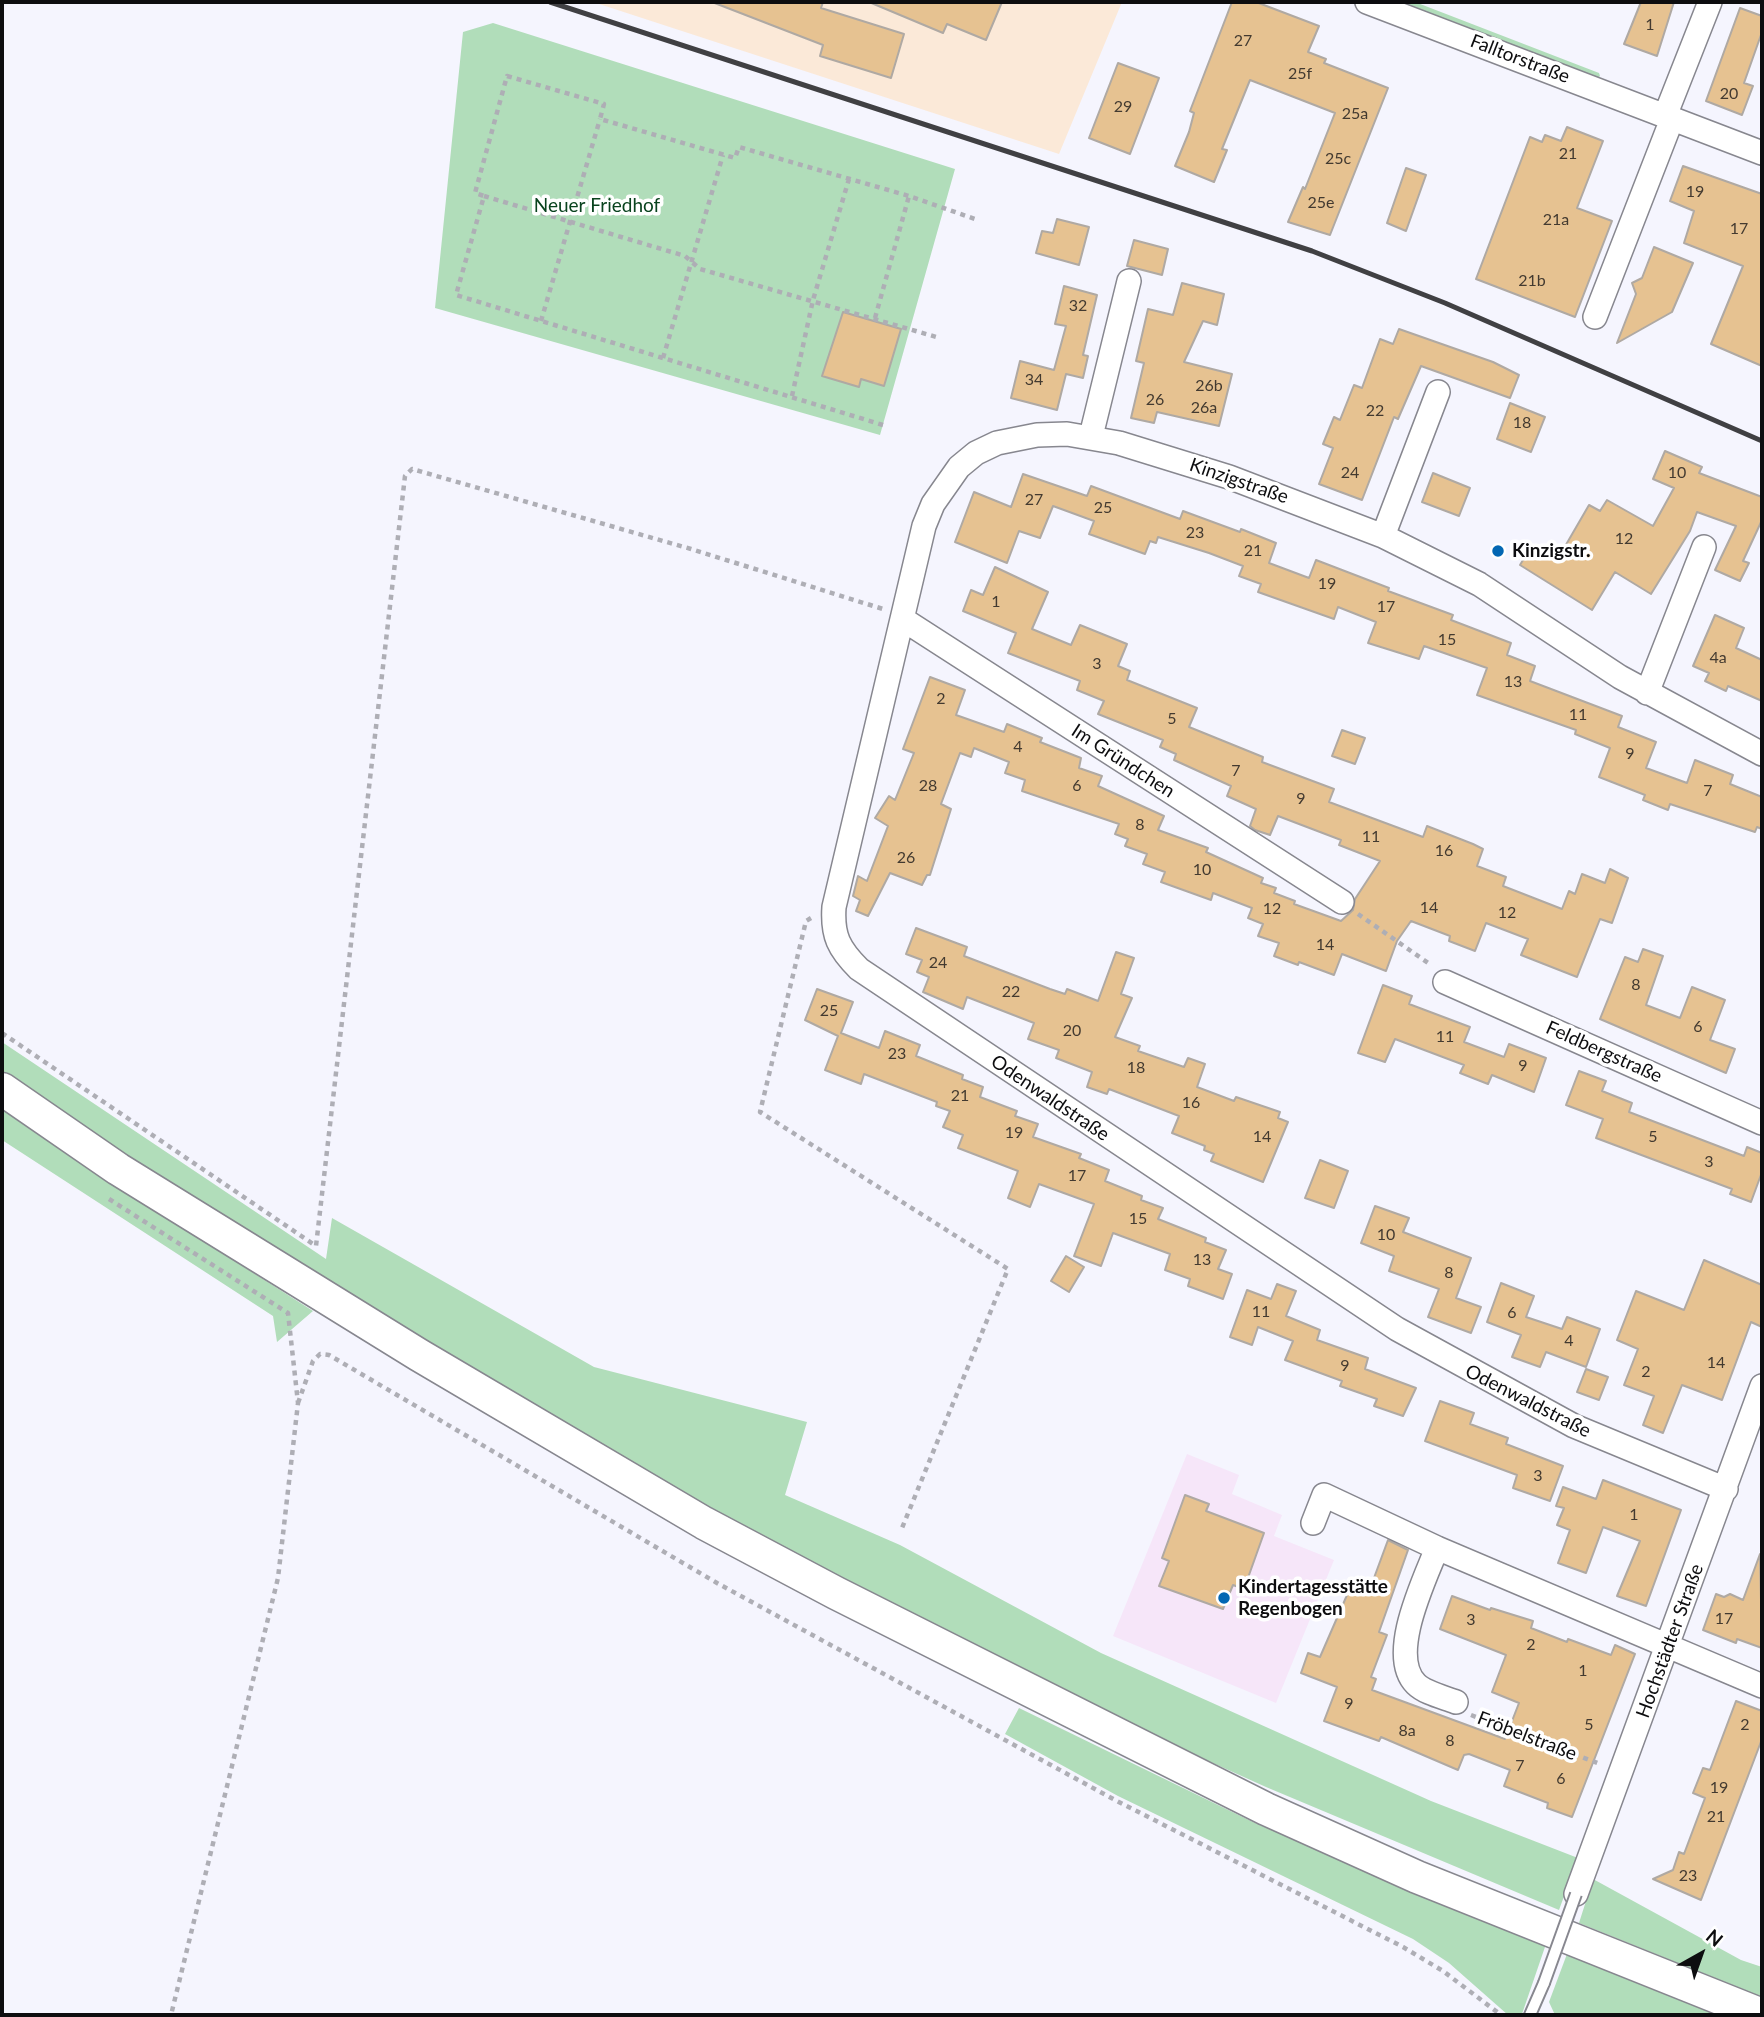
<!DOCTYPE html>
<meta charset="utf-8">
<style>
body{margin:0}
#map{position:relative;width:1764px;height:2017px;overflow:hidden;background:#f5f5fe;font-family:Lato,sans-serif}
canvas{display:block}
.frame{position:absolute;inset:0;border:4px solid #0d0d0f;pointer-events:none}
.north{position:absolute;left:1666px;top:1919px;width:70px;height:70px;-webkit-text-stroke:5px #fff;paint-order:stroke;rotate:40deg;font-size:19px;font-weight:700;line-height:28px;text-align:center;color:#0d0d0f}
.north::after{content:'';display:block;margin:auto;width:24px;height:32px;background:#0d0d0f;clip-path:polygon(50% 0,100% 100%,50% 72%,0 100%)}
</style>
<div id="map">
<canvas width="1764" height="2017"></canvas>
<div class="frame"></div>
<div class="north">N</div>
</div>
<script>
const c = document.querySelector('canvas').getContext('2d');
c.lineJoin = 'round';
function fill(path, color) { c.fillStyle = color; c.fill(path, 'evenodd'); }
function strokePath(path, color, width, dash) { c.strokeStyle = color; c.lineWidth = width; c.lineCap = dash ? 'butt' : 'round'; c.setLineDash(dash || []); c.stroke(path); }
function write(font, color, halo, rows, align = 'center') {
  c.font = font + ' Lato,sans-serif'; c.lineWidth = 7; c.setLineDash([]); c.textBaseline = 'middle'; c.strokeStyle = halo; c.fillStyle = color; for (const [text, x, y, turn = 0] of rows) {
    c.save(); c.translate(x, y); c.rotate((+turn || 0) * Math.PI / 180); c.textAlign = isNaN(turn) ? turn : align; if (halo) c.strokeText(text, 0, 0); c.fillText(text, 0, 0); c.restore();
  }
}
fill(new Path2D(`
 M 593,2 L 1122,2 L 1059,154 Z`), '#fbe9d8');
fill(new Path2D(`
 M 1187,1454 L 1239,1475 L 1232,1494 L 1282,1515 L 1274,1536 L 1334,1560 L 1276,1703 L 1113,1636 Z`), '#f6e6f9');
fill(new Path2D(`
 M 1395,2 L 1415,2 L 1599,73 L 1600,76 L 1597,79 Z
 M 493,23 L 955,169 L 880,435 L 435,308 L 463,32 Z
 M 2,1042 L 326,1259 L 332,1218 L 594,1367 L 807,1422 L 785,1495 L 900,1545 L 1101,1653 L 1431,1801 L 1578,1858 L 1559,1910 L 1266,1787 L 1073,1700 L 710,1509 L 576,1432 L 123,1159 L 2,1074 Z
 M 2,1107 L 111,1182 L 313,1311 L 277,1342 L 273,1316 L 2,1140 Z
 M 1019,1708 L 1255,1823 L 1546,1944 L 1522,2014 L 1508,2015 L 1449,1963 L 1413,1939 L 1118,1796 L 1005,1734 Z
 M 1593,1879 L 1741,1960 L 1762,1967 L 1762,1997 L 1579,1923 Z
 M 1567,1954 L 1720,2015 L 1555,2015 L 1549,2002 Z`), '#b1ddba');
const building = new Path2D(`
 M 712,2 L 823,2 L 821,8 L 904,34 L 891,78 L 820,56 L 823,45 Z
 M 869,2 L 1002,2 L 986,40 L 947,24 L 943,33 Z
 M 1232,2 L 1256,2 L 1319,26 L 1308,52 L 1326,59 L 1324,63 L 1388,88 L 1330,235 L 1288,222 L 1303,187 L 1305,189 L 1335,113 L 1250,80 L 1222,149 L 1227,150 L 1214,182 L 1175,166 L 1189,132 L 1194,113 L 1190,111 Z
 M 1641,2 L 1674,2 L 1657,56 L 1624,44 Z
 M 1740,8 L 1762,16 L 1762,32 L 1744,83 L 1753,86 L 1742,115 L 1706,101 Z
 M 1118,63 L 1159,78 L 1130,154 L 1089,138 Z
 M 1567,127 L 1603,141 L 1577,208 L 1612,221 L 1575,317 L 1476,279 L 1530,137 L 1542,142 L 1545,135 L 1561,141 Z
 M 1683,166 L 1762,194 L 1762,366 L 1711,344 L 1743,266 L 1684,243 L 1694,211 L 1670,201 Z
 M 1406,168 L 1426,175 L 1406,231 L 1387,223 Z
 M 1057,219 L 1089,227 L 1079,265 L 1036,253 L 1042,231 L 1053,233 Z
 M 1134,240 L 1168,249 L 1162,275 L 1127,266 Z
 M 1654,247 L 1693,263 L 1672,312 L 1617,343 L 1636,294 L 1632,283 L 1642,278 Z
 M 1182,283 L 1224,294 L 1217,325 L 1203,321 L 1184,362 L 1232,374 L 1219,426 L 1157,412 L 1154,423 L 1131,418 L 1144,363 L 1136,361 L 1148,309 L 1173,315 Z
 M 1064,286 L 1097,295 L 1083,355 L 1088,356 L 1083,378 L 1066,374 L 1057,410 L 1011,398 L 1020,361 L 1054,370 L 1066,326 L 1055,324 Z
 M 843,312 L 901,329 L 884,386 L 861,379 L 859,387 L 822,376 Z
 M 1399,329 L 1493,362 L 1519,375 L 1510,398 L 1421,366 L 1398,419 L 1394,417 L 1362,500 L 1319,484 L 1333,448 L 1323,444 L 1334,417 L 1340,420 L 1354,385 L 1362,388 L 1380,339 L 1393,344 Z
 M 1510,403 L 1545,417 L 1531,452 L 1497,439 Z
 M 1665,451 L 1702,467 L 1699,473 L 1762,497 L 1762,520 L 1743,561 L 1749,563 L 1740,581 L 1715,570 L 1736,526 L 1697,512 L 1690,531 L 1651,594 L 1615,572 L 1592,610 L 1520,565 L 1529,550 L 1542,557 L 1549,547 L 1560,555 L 1589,505 L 1600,511 L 1607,500 L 1653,526 L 1674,488 L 1653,479 Z
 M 1433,473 L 1470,488 L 1459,516 L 1422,502 Z
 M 1023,474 L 1087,496 L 1091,486 L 1180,519 L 1183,511 L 1240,532 L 1241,529 L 1276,543 L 1269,563 L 1309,578 L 1316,560 L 1389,588 L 1388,591 L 1453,615 L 1451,620 L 1511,643 L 1507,655 L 1535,666 L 1530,681 L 1622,716 L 1618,727 L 1656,742 L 1646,768 L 1687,783 L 1695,760 L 1733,775 L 1730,784 L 1762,797 L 1762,829 L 1757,827 L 1755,832 L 1670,804 L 1668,810 L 1643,800 L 1645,795 L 1599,777 L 1610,748 L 1575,734 L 1576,730 L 1477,695 L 1487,668 L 1424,646 L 1419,659 L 1368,643 L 1376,622 L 1338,607 L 1334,619 L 1258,592 L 1261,584 L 1239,576 L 1243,566 L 1209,553 L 1158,537 L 1156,543 L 1150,541 L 1145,554 L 1089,534 L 1094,521 L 1053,506 L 1040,538 L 1019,531 L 1007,563 L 955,542 L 974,492 L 1011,507 Z
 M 995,567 L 1048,592 L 1032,629 L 1071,645 L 1080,625 L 1127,644 L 1118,666 L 1130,671 L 1127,680 L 1197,708 L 1189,727 L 1263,757 L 1262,762 L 1334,789 L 1329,802 L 1423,837 L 1427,826 L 1473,844 L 1483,849 L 1477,866 L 1506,877 L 1503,886 L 1562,909 L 1569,891 L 1575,894 L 1582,874 L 1605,883 L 1610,869 L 1628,878 L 1612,923 L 1600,919 L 1577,977 L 1521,955 L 1528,939 L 1486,923 L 1475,951 L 1449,941 L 1450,936 L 1411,921 L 1397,941 L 1386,971 L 1342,954 L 1334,975 L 1299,962 L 1298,965 L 1274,956 L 1279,943 L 1258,936 L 1263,924 L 1248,918 L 1252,908 L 1213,893 L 1211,900 L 1161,882 L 1165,872 L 1143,864 L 1147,854 L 1125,846 L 1128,839 L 1115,834 L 1119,824 L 1022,791 L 1025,780 L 1005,773 L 1009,762 L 974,748 L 971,757 L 960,753 L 941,804 L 951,809 L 930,875 L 927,875 L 922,885 L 890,873 L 868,916 L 856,911 L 860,900 L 853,896 L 858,876 L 867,881 L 888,826 L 875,818 L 889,796 L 895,800 L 914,753 L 903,749 L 930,677 L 965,690 L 956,715 L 1004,732 L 1007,724 L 1042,738 L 1040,742 L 1081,758 L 1079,768 L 1102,776 L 1098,786 L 1164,816 L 1158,830 L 1208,848 L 1206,852 L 1263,878 L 1261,883 L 1276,888 L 1274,893 L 1295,901 L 1294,904 L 1341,921 L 1353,910 L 1355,899 L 1380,861 L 1339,845 L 1341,840 L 1278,816 L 1270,835 L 1255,830 L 1250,826 L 1256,809 L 1227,796 L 1231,786 L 1174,760 L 1176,754 L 1160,747 L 1163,740 L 1098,714 L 1104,701 L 1077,690 L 1080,681 L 1008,653 L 1016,633 L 963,611 L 971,590 L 983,595 Z
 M 1715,615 L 1744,628 L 1736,648 L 1762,660 L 1762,701 L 1728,686 L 1726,691 L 1705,681 L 1709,673 L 1693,666 Z
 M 1342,730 L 1365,738 L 1355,764 L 1332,756 Z
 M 916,928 L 967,947 L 964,956 L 1050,989 L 1065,994 L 1067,989 L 1098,1001 L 1116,952 L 1134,958 L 1121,994 L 1132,998 L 1115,1037 L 1140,1046 L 1138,1051 L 1184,1067 L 1188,1058 L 1205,1064 L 1197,1087 L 1234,1101 L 1236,1097 L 1280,1112 L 1278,1118 L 1288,1122 L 1263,1182 L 1211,1161 L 1214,1154 L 1204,1150 L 1205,1146 L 1172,1133 L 1179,1116 L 1109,1089 L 1107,1094 L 1087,1087 L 1092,1072 L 1056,1058 L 1059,1050 L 1028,1039 L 1034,1023 L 967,997 L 963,1009 L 923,992 L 929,977 L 917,972 L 922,960 L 906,954 Z
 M 1643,949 L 1663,956 L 1646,1005 L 1680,1018 L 1692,987 L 1725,1000 L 1710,1040 L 1735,1049 L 1726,1073 L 1600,1019 L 1625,957 L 1638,962 Z
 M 1383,985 L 1412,996 L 1409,1004 L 1470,1027 L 1464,1042 L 1504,1057 L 1509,1044 L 1546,1058 L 1534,1092 L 1492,1075 L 1488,1084 L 1460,1073 L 1464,1065 L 1395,1039 L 1385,1062 L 1358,1053 Z
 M 817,989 L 853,1002 L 841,1033 L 879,1048 L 885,1031 L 920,1045 L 916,1056 L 963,1075 L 962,1079 L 983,1087 L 980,1097 L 1017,1111 L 1015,1116 L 1038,1124 L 1033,1137 L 1081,1154 L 1079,1158 L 1109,1170 L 1105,1181 L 1142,1196 L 1141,1200 L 1163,1208 L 1158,1219 L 1206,1238 L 1205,1242 L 1226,1250 L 1218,1269 L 1232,1274 L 1223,1299 L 1188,1286 L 1190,1279 L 1165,1270 L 1170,1254 L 1113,1233 L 1101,1266 L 1074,1256 L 1094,1204 L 1039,1184 L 1030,1207 L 1008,1198 L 1018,1171 L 958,1148 L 963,1135 L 943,1127 L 950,1111 L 936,1106 L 937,1102 L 864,1074 L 861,1084 L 825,1070 L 838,1036 L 805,1020 Z
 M 1579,1071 L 1606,1081 L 1602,1091 L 1632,1103 L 1629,1112 L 1744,1156 L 1747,1147 L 1762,1153 L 1762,1172 L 1751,1202 L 1730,1194 L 1732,1189 L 1596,1138 L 1603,1119 L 1566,1105 Z
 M 1320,1160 L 1348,1171 L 1334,1208 L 1305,1198 Z
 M 1375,1206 L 1409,1218 L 1403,1232 L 1471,1258 L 1456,1298 L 1481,1307 L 1471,1333 L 1428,1317 L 1439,1289 L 1389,1271 L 1394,1256 L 1361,1243 Z
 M 1066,1256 L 1084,1267 L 1069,1292 L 1051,1281 Z
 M 1704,1260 L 1762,1285 L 1762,1327 L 1751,1322 L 1722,1400 L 1682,1385 L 1663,1433 L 1643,1425 L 1654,1396 L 1624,1385 L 1638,1349 L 1617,1340 L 1636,1291 L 1684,1310 Z
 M 1501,1283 L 1534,1296 L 1526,1317 L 1562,1329 L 1567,1317 L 1600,1329 L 1586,1367 L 1546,1352 L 1540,1367 L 1512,1357 L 1521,1335 L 1487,1322 Z
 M 1277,1284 L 1296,1291 L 1286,1316 L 1320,1330 L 1317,1340 L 1368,1358 L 1365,1369 L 1416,1388 L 1403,1416 L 1374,1406 L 1377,1399 L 1340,1386 L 1342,1381 L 1285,1360 L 1293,1341 L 1258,1327 L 1252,1345 L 1230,1337 L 1247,1290 L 1271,1299 Z
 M 1586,1369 L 1608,1377 L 1599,1400 L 1577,1392 Z
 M 1440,1401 L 1474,1413 L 1470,1424 L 1508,1438 L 1506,1444 L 1563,1466 L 1550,1501 L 1513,1488 L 1517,1475 L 1425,1441 Z
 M 1603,1480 L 1681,1510 L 1646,1606 L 1617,1596 L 1640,1541 L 1603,1527 L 1586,1573 L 1558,1563 L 1570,1530 L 1557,1525 L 1564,1508 L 1556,1506 L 1563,1487 L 1596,1499 Z
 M 1185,1495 L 1209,1504 L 1206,1511 L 1264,1533 L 1244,1589 L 1233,1585 L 1223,1609 L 1159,1586 L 1169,1561 L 1162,1558 Z
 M 1388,1540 L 1408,1550 L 1379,1632 L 1387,1635 L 1371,1677 L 1376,1679 L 1372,1690 L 1505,1739 L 1519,1703 L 1492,1692 L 1506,1655 L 1440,1629 L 1452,1596 L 1490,1610 L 1491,1608 L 1533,1621 L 1531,1628 L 1567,1642 L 1568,1639 L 1611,1655 L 1615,1645 L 1635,1654 L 1572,1817 L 1547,1808 L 1548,1803 L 1504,1786 L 1510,1770 L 1469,1754 L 1464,1755 L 1458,1770 L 1381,1737 L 1379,1741 L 1324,1721 L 1337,1687 L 1301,1673 L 1308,1653 L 1320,1657 L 1354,1579 L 1371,1586 Z
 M 1760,1554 L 1762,1648 L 1737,1639 L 1736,1643 L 1703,1630 L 1716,1594 L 1724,1597 L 1730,1594 L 1743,1600 Z
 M 1736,1701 L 1762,1711 L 1762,1739 L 1701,1900 L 1653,1879 L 1673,1870 L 1679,1852 L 1684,1854 L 1705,1798 L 1693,1793 L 1703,1768 L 1710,1770 Z`);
fill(building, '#e6c291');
strokePath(building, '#afa9a3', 2);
const lane = new Path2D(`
 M 1530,2015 L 1544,1983`);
const street = new Path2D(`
 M 1367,2 L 1762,153
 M 1665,116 L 1710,2
 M 1595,317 L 1672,119
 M 1091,436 L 1129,281
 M 1383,536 L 1438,392
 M 904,620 L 1342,902
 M 1647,693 L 1704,547
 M 1445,982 L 1762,1123
 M 1726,1489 L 1574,1426 L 1397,1329 L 859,969 C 839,949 832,936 834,907 L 924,526 L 933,504 L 959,467 L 976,453 L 997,443 L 1037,435 L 1067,434 L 1119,443 L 1229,477 L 1383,536 L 1479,584 L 1620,677 L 1762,754
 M 1313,1523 L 1324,1495 L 1437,1548 L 1762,1686
 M 1437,1548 C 1425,1579 1387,1655 1416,1684 C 1425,1693 1443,1697 1456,1702
 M 1576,1894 L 1762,1386`);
const secondary = new Path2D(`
 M 2,1089 L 118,1169 L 419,1355 L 704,1523 L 836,1593 L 1266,1809 L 1417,1877 L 1762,2015`);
strokePath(lane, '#87878f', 14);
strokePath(street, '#87878f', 26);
strokePath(secondary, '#87878f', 35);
strokePath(new Path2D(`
 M 484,196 L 685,256 L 700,269 L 940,338
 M 875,318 L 909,196
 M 541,321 L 600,119
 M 663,358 L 723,155
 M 792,396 L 813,300 L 849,179
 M 883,425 L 456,295 L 484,196 L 475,193 L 507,76 L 604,104 L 600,119 L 735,158 L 739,147 L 909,196 L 975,219
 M 1358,914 L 1431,965
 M 811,918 L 806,921 L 760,1112 L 1008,1269 L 902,1528
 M 2,1033 L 316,1246 L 405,476 L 412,469 L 691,549 L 883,609
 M 109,1199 L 288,1313 L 298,1403 L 278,1578 L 171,2015
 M 298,1403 L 313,1361 L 320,1354 L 329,1355 L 717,1583 L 1115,1800 L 1403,1947 L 1443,1971 L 1501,2015
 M 1471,1715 L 1600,1764`), '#aeaeb5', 4.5, [5, 5]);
strokePath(lane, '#fff', 10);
strokePath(street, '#fff', 23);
strokePath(secondary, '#fff', 32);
strokePath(new Path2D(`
 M 550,2 L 1312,251 L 1445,303 L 1762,441`), '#404043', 5);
const laneBridge = new Path2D(`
 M 1544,1983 L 1576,1894`);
strokePath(laneBridge, '#87878f', 14, []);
strokePath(laneBridge, '#fff', 10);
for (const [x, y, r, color] of [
 [1498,551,7,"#0367b3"],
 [1224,1598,7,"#0367b3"]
]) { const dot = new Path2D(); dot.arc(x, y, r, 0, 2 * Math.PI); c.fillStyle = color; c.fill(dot); strokePath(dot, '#fff', 2.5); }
write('16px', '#433a30', null, [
 ["1",1650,25],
 ["27",1243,41],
 ["25f",1300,74],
 ["20",1729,94],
 ["29",1123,107],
 ["25a",1355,114],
 ["21",1568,154],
 ["25c",1338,159],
 ["19",1695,192],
 ["25e",1321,203],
 ["21a",1556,220],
 ["17",1739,229],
 ["21b",1532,281],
 ["32",1078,306],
 ["34",1034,380],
 ["26b",1209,386],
 ["26",1155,400],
 ["26a",1204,408],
 ["22",1375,411],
 ["18",1522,423],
 ["24",1350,473],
 ["10",1677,473],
 ["27",1034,500],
 ["25",1103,508],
 ["23",1195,533],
 ["12",1624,539],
 ["21",1253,551],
 ["19",1327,584],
 ["1",996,602],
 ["17",1386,607],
 ["15",1447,640],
 ["4a",1718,658],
 ["3",1097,664],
 ["13",1513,682],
 ["2",941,699],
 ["11",1578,715],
 ["5",1172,719],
 ["4",1018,747],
 ["9",1630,754],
 ["7",1236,771],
 ["28",928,786],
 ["6",1077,786],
 ["7",1708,791],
 ["9",1301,799],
 ["8",1140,825],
 ["11",1371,837],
 ["16",1444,851],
 ["26",906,858],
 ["10",1202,870],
 ["14",1429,908],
 ["12",1272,909],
 ["12",1507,913],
 ["14",1325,945],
 ["24",938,963],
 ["8",1636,985],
 ["22",1011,992],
 ["25",829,1011],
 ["6",1698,1027],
 ["20",1072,1031],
 ["11",1445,1037],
 ["23",897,1054],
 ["9",1523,1066],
 ["18",1136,1068],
 ["21",960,1096],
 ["16",1191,1103],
 ["19",1014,1133],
 ["14",1262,1137],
 ["5",1653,1137],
 ["3",1709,1162],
 ["17",1077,1176],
 ["15",1138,1219],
 ["10",1386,1235],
 ["13",1202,1260],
 ["8",1449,1273],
 ["11",1261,1312],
 ["6",1512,1313],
 ["4",1569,1341],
 ["14",1716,1363],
 ["9",1345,1366],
 ["2",1646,1372],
 ["3",1538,1476],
 ["1",1634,1515],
 ["17",1724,1619],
 ["3",1471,1620],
 ["2",1531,1645],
 ["1",1583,1671],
 ["9",1349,1704],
 ["5",1589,1725],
 ["2",1745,1725],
 ["8a",1407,1731],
 ["8",1450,1741],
 ["7",1520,1766],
 ["6",1561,1779],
 ["19",1719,1788],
 ["21",1716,1817],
 ["23",1688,1876]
]);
write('19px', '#0d0d0f', '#fff', [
 ["Falltorstraße",1520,59,21],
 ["Kinzigstraße",1239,481,19],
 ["Im Gründchen",1123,761,33],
 ["Feldbergstraße",1604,1052,24],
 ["Odenwaldstraße",1050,1098,34],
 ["Odenwaldstraße",1528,1401,27],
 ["Hochstädter Straße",1670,1641,-70],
 ["Fröbelstraße",1527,1736,21]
]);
write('19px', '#09431e', '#fff', [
 ["Neuer Friedhof",597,206]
]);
write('bold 19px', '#0d0d0f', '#fff', [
 ["Kinzigstr.",1512,551],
 ["Kindertagesstätte",1238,1587],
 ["Regenbogen",1238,1609]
], 'left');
</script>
